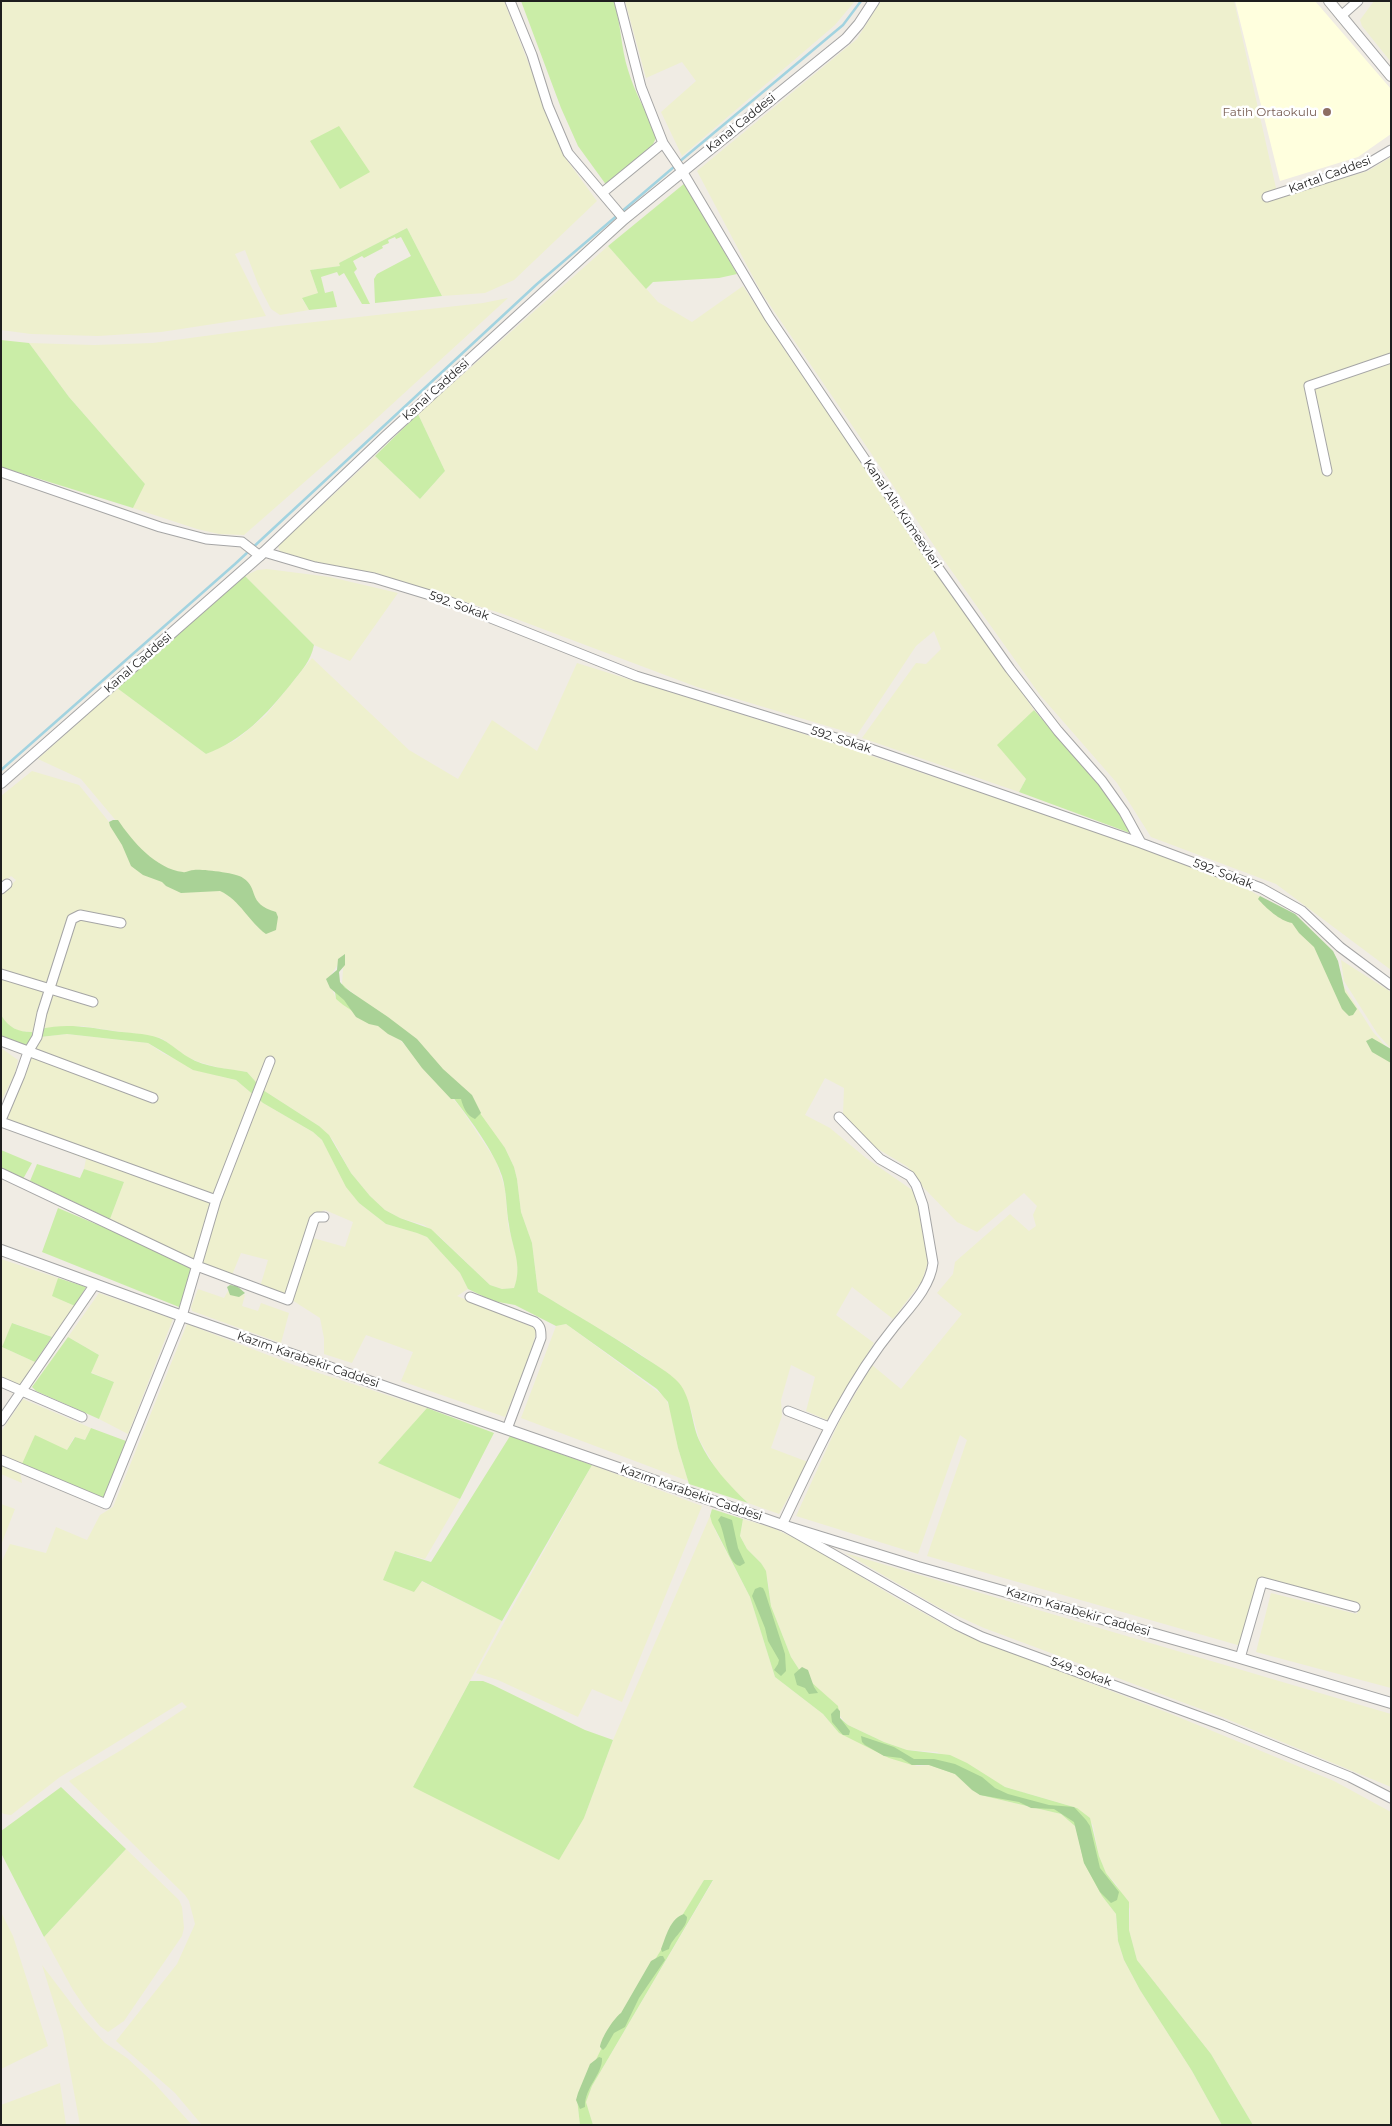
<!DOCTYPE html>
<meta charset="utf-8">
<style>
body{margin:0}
#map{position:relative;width:1392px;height:2126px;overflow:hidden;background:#f0ece4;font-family:Montserrat,sans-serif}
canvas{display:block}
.frame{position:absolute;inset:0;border:2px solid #1e1e1e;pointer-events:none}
</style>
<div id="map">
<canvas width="1392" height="2126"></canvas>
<div class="frame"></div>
</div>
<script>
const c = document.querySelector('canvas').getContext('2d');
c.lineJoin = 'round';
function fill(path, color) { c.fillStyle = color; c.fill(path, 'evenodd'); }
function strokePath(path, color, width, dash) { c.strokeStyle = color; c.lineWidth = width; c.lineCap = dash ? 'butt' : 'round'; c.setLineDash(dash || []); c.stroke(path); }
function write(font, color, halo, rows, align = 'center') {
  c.font = font + ' Montserrat,sans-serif'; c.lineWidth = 5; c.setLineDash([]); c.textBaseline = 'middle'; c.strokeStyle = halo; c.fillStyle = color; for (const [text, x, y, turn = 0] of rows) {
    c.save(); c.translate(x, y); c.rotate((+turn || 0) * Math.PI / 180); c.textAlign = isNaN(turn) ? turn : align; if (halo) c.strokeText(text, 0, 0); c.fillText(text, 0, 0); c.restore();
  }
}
fill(new Path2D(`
 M 1235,1 L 1315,1 L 1391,89 L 1391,134 L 1358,157 L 1280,181 Z`), '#ffffde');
fill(new Path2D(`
 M 1,1 L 504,1 L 566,159 L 597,201 L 514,280 L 485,293 L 442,296 L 407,228 L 339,263 L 341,266 L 310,270 L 318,293 L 302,299 L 309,310 L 280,315 L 271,309 L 258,284 L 245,250 L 235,254 L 266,316 L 161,332 L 98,336 L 31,334 L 1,330 Z
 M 625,1 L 855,1 L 835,25 L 682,156 L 661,112 L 696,81 L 682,62 L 646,78 Z
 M 881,1 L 1234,1 L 1278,197 L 1368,171 L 1391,157 L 1391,970 L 1276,884 L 1151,837 L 1117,783 L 1040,695 L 946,563 L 761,292 L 697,171 L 857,39 Z
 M 1374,1 L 1391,1 L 1391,62 L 1362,26 L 1360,20 Z
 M 608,246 L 658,302 L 692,322 L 743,286 L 786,352 L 1034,710 L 998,745 L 1026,779 L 1019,792 L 862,738 L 916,663 L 926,664 L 941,649 L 934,631 L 916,646 L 857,735 L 697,687 L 503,614 L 376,573 L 326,565 L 280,552 L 278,546 L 375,456 L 420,499 L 445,471 L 418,414 Z
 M 508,298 L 365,429 L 244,535 L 219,534 L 197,529 L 133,508 L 145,484 L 69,397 L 29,343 L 94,345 L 153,343 L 279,326 L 483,303 Z
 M 267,569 L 330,577 L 398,593 L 350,661 L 314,645 L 245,576 L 257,570 Z
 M 312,658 L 409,750 L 458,779 L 492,720 L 537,751 L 577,663 L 839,745 L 1124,841 L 1249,890 L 1285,911 L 1323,954 L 1373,1032 L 1391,1052 L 1391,1688 L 1256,1652 L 1271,1593 L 1357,1614 L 1360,1604 L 1273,1580 L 1262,1581 L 1255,1589 L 1241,1646 L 927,1556 L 967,1440 L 960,1435 L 918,1554 L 796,1516 L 839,1422 L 872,1365 L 901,1389 L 962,1314 L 937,1293 L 953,1274 L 955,1262 L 1010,1214 L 1029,1231 L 1036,1226 L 1033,1215 L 1037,1206 L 1024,1193 L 977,1232 L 957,1222 L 921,1185 L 908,1167 L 868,1143 L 843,1114 L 844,1088 L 825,1078 L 805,1115 L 830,1128 L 866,1158 L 915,1192 L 928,1262 L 922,1281 L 893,1319 L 852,1287 L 836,1315 L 874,1343 L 827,1420 L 806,1411 L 815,1377 L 791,1365 L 781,1400 L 782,1416 L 771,1448 L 808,1462 L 779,1514 L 748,1503 L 720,1476 L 699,1439 L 691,1409 L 671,1376 L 633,1349 L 538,1292 L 532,1243 L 521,1212 L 517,1179 L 514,1167 L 505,1148 L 371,1008 L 342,984 L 344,956 L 328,979 L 336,999 L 393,1033 L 419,1059 L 460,1107 L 496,1161 L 505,1189 L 508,1225 L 518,1263 L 517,1280 L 514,1288 L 502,1289 L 490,1285 L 439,1236 L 424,1225 L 400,1218 L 385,1210 L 370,1196 L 351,1173 L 333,1140 L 319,1126 L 263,1090 L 247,1072 L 220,1068 L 199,1062 L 187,1057 L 161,1038 L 82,1026 L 32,1032 L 18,1031 L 6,1023 L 1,1015 L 1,895 L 16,880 L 11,876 L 1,885 L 1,796 L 32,771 L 79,785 L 140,860 L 144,854 L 81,779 L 38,759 L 117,688 L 206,754 L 236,740 L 266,715 Z
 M 1341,960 L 1391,992 L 1391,1049 L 1377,1033 L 1344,981 Z
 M 67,1034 L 148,1043 L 164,1054 L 219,1076 L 236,1080 L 263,1103 L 313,1132 L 322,1140 L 359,1203 L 386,1224 L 418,1233 L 427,1237 L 460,1273 L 468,1289 L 457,1296 L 537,1329 L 530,1354 L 505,1417 L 401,1381 L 413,1352 L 366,1335 L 352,1363 L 324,1354 L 324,1338 L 320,1318 L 292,1300 L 313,1238 L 345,1247 L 353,1222 L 325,1210 L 312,1215 L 287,1294 L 260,1287 L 268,1260 L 241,1253 L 232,1275 L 192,1260 L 110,1219 L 124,1182 L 84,1169 L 86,1159 L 3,1127 L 29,1065 L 29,1046 L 40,1037 Z
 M 1,1048 L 18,1060 L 15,1074 L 1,1101 Z
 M 1,1259 L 58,1278 L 53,1296 L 75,1306 L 52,1337 L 13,1323 L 2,1347 L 35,1362 L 21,1385 L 1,1378 Z
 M 198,1289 L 224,1298 L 228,1291 L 245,1295 L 242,1306 L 258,1311 L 261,1303 L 289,1313 L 281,1343 L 192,1311 L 191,1307 Z
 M 99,1293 L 173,1319 L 128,1434 L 99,1419 L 114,1382 L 90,1372 L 99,1355 L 68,1337 Z
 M 187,1324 L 294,1365 L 427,1408 L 379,1463 L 460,1499 L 425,1559 L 395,1551 L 421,1581 L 502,1621 L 413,1787 L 584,1818 L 613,1740 L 710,1516 L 716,1532 L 750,1597 L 775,1677 L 823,1714 L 839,1733 L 917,1766 L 929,1765 L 955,1774 L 980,1795 L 1061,1814 L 1076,1827 L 1102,1896 L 1116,1914 L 1118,1941 L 1124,1960 L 1140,1990 L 1192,2071 L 1222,2125 L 593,2125 L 586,2102 L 592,2086 L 713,1881 L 704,1880 L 577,2099 L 580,2125 L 202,2125 L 175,2093 L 116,2041 L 177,1964 L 195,1924 L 189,1901 L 185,1895 L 69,1781 L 123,1749 L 187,1707 L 182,1702 L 60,1777 L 11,1815 L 4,1814 L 1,1812 L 1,1563 L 10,1544 L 46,1553 L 56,1527 L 87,1540 L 100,1515 L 113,1507 Z
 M 566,1324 L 665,1397 L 671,1412 L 678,1448 L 688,1481 L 521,1418 L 556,1326 Z
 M 23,1399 L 91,1428 L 85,1440 L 74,1437 L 67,1450 L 22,1464 L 1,1454 L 1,1432 Z
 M 1,1464 L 20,1472 L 22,1483 L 1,1474 Z
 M 592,1465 L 702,1506 L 622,1702 L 592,1689 L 578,1717 L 498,1680 L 476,1673 Z
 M 1,1504 L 15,1509 L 1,1545 Z
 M 743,1519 L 773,1528 L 809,1545 L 896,1598 L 960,1633 L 1171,1714 L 1334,1781 L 1391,1812 L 1391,2125 L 1253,2125 L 1211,2054 L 1137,1960 L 1129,1930 L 1130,1909 L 1116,1884 L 1106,1873 L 1099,1856 L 1093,1825 L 1077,1808 L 1005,1787 L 937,1752 L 907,1750 L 884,1742 L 848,1725 L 802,1674 L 791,1657 L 771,1606 L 768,1581 L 761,1563 L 747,1549 L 740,1536 Z
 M 845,1553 L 1391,1714 L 1391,1787 L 1222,1717 L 984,1628 L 940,1608 Z
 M 126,1849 L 179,1900 L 182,1907 L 184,1928 L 182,1936 L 124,2021 L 108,2032 L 100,2026 L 86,2009 L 73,1990 L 44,1937 Z
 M 1,1912 L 13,1936 L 48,2046 L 1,2069 Z
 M 42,1965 L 83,2019 L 105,2043 L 127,2058 L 154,2083 L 192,2125 L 80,2125 L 63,2032 Z
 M 60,2083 L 66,2125 L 1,2125 L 1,2105 Z`), '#eef0ce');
fill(new Path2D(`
 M 521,1 L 614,1 C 621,24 621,48 628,70 C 635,93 646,113 658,134 L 651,148 L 607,186 L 578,146 L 561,108 Z
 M 339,126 L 370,172 L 340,189 L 310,141 Z
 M 685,183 L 737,274 L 719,278 L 653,282 L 646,289 L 608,246 Z
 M 407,228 L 442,296 L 375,303 L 374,279 L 377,274 L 411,256 L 401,237 L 396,239 L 395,237 L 388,240 L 389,243 L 382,246 L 383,248 L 364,258 L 362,256 L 353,261 L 357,269 L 354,272 L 370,304 L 362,304 L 344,273 L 339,276 L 337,272 L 321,277 L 325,293 L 333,291 L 337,307 L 309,310 L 302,298 L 318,293 L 310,270 L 340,266 L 339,263 Z
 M 1,340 L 29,343 L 69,397 L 145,484 L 133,508 L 1,467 Z
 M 418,414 L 445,471 L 420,499 L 375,456 Z
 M 245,576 L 314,645 C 311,661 301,671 291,684 C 266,715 243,740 206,754 L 117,688 Z
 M 1034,710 L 1109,795 L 1130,833 L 1019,792 L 1026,779 L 997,745 Z
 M 342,984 L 477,1109 L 505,1148 L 514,1167 L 517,1179 L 521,1212 L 532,1243 L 538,1292 C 573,1313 608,1333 642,1356 C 654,1364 669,1372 679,1383 C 692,1399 691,1422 699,1440 C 711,1466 728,1484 748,1503 L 689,1484 L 678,1448 L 668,1402 L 657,1389 L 566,1324 L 556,1326 L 515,1305 L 493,1301 L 468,1289 L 460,1273 L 427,1237 L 417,1233 L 386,1224 L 359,1203 L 346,1187 L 322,1140 L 313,1132 L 263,1103 L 236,1080 L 193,1070 L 148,1043 L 67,1034 L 40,1037 L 40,1029 C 66,1023 87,1027 113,1031 C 128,1033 144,1033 159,1038 C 169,1042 178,1051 188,1057 C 206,1068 227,1068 247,1072 L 263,1090 L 319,1126 L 329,1135 L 351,1173 L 370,1196 L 385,1210 L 400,1218 L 431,1229 L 490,1285 L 502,1289 L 514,1288 C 523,1265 512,1248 509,1225 C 506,1209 507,1192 502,1176 C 491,1139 425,1059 394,1034 C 376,1020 353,1015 336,999 L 335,992 Z
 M 1,1015 C 9,1028 18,1032 32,1032 L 33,1034 L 29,1046 L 20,1047 L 1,1038 Z
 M 1,1150 L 32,1163 L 23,1179 L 1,1170 Z
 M 37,1164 L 80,1178 L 84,1169 L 124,1182 L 110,1219 L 30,1181 Z
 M 58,1208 L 155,1249 L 194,1269 L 179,1307 L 42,1252 Z
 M 58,1278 L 86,1287 L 75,1306 L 52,1296 Z
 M 12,1323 L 52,1337 L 35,1362 L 2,1347 Z
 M 68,1337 L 99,1355 L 91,1373 L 114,1382 L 99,1419 L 36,1391 L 32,1387 Z
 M 427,1408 L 494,1433 L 460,1499 L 378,1463 Z
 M 91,1428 L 126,1441 L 104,1498 L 22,1464 L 35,1435 L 67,1450 L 75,1437 L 85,1440 Z
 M 510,1436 L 592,1465 L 502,1621 L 422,1581 L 414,1592 L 383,1580 L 395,1551 L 431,1562 Z
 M 712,1509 L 743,1519 L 740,1536 L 747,1549 L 761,1563 L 766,1571 L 771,1606 L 791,1657 L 802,1674 L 838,1706 L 840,1718 L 848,1725 L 884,1742 L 907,1750 L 950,1755 L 967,1763 L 1005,1787 L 1077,1808 L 1090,1818 L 1099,1856 L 1106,1873 L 1129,1902 L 1129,1930 L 1137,1960 L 1211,2054 L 1253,2125 L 1222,2125 L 1192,2071 L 1140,1990 L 1124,1960 L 1118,1941 L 1116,1914 L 1102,1896 L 1084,1863 L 1076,1827 L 1061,1814 L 980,1795 L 955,1774 L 929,1765 L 912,1765 L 889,1758 L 839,1733 L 823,1714 L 775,1677 L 750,1597 L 712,1523 L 710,1516 Z
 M 470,1681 L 483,1681 L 493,1685 L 585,1730 L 613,1740 L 584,1818 L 559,1860 L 413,1787 Z
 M 61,1787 L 126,1849 L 44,1937 L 1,1853 L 1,1831 Z
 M 704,1880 L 713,1880 L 592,2086 L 586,2102 L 593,2125 L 580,2125 L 577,2099 L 605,2041 Z`), '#caeda7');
fill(new Path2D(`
 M 113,820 L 118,820 C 132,841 156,869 183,872 C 186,873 190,870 194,870 C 202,869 237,873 243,878 C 260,889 246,903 276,912 L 278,917 L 276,930 L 266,934 C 249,922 240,900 220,891 L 181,893 L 166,886 L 162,882 L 143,875 L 131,866 L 122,845 L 110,826 L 109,822 Z
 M 1260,896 L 1295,914 L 1333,951 L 1338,961 L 1345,992 L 1357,1009 L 1353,1015 L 1349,1016 L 1342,1009 L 1314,947 L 1299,933 L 1292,923 C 1280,921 1266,908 1258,899 Z
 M 345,954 L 345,965 L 339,972 L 340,982 L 345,988 L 388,1017 L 417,1039 L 443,1069 L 472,1095 L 481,1113 L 475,1119 C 467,1116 463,1107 461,1099 L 451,1099 L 422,1068 L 402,1041 L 388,1034 L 378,1026 L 369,1024 L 356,1017 L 344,1000 L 330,988 L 326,979 L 337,970 L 338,959 Z
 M 1372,1038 L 1391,1049 L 1391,1063 L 1372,1052 L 1366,1041 Z
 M 230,1285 L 237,1286 L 245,1293 L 239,1297 L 230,1295 L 227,1287 Z
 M 721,1516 L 732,1520 L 738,1548 L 745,1563 L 740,1566 C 726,1564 725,1529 718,1520 Z
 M 760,1587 L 763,1588 L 765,1592 L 785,1654 L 786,1671 L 781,1676 L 774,1670 L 778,1664 L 779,1660 L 768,1641 L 765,1628 L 752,1596 L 755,1589 Z
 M 802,1667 L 808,1670 L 814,1687 L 818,1693 L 809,1694 L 805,1688 L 797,1685 L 794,1674 Z
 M 837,1708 L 840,1711 L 840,1718 L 850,1731 L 849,1735 L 843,1735 L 832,1722 L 831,1714 Z
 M 861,1736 L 894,1747 L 914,1759 L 934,1759 L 955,1764 L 982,1777 L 995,1788 L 1008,1794 L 1049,1805 L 1074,1807 L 1086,1820 L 1090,1826 L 1100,1868 L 1119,1892 L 1117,1900 L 1111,1903 L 1100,1892 L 1084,1863 L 1074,1822 L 1054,1809 L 1031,1808 L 1019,1802 L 980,1795 L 972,1790 L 955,1774 L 929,1765 L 912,1765 L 901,1758 L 884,1756 L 865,1745 L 862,1742 Z
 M 684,1914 L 687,1917 C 687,1929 672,1937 669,1949 L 662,1952 L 661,1949 C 666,1937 670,1918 684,1914 Z
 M 660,1956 L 663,1956 L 665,1960 L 639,1998 L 625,2027 L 614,2033 L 606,2047 L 603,2050 L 600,2047 C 601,2038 614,2018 621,2013 L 651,1961 Z
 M 599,2057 L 602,2058 C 603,2074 584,2088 585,2107 L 580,2109 L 576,2100 L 578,2093 L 590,2064 Z`), '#a9d296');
strokePath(new Path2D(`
 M 679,162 L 843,25 L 861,1
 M 1,770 L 235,564 L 537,284 L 675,166`), '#a2d3e0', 2.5);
const minor = new Path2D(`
 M 510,1 L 532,55 L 548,106 L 568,153 L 624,219
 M 619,1 L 641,87 L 663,143 L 682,171 L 769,317 L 932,559 L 1010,669 L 1058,731 L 1102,781 L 1124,812 L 1141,843
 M 1341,16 L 1358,1
 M 602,193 L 663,143
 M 1267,197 L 1364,166 L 1391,150
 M 1327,471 L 1309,386 L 1391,358
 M 1,472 L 160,527 L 206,539 L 242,542 L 260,556
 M 264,552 L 315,567 L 374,578 L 443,599 L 636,676 L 865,747 L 1141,843 L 1261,888 L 1302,911 L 1340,947 L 1391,985
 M 1,889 L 7,884
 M 1,974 L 93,1002
 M 1,1041 L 153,1098
 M 839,1117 L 880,1159 L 910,1176 L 916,1185 L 923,1205 L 933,1263 C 930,1288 909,1308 894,1327 C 846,1386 815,1456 782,1525 L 957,1625 L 982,1637 L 1222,1725 L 1350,1777 L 1391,1798
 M 1,1120 L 20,1075 L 28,1052 L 37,1037 L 42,1013 L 72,919 L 80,915 L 121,923
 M 1,1122 L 216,1200
 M 1,1173 L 197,1266 L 288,1300 L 314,1220 L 317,1217 L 324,1217
 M 470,1297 L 535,1322 C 541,1326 541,1331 541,1338 L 507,1429
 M 1,1382 L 82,1417
 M 788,1411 L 829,1427
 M 1,1421 L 95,1284
 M 1,1460 L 106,1504 L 182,1316 L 216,1200 L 270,1061
 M 1240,1658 L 1262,1582 L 1355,1607`);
const tertiary = new Path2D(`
 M 1329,1 L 1391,76
 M 1,783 L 264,552 L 386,436 L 624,219 L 846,39 L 859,24 L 874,1
 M 1,1250 L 182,1316 L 782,1525 L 918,1567 L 1240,1658 L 1391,1703`);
strokePath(minor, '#a5a5a5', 11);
strokePath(tertiary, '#a5a5a5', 12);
strokePath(minor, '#fff', 9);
strokePath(tertiary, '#fff', 10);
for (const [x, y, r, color] of [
 [1327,112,5,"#8d6e63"]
]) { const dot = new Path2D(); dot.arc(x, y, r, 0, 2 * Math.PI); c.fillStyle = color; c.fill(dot); strokePath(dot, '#fff', 2); }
write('12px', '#785e54', '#fff', [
 ["Fatih Ortaokulu",1317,112]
], 'right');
write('12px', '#1e1e1e', '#fff', [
 ["Kanal Caddesi",741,123,-39],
 ["Kartal Caddesi",1330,175,-20],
 ["Kanal Caddesi",436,390,-42],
 ["Kanal Altı Kümeevleri",902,514,56],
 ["592. Sokak",459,606,20],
 ["Kanal Caddesi",138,663,-41],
 ["592. Sokak",841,740,18],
 ["592. Sokak",1223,874,21],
 ["Kazım Karabekir Caddesi",308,1360,19],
 ["Kazım Karabekir Caddesi",691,1493,19],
 ["Kazım Karabekir Caddesi",1078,1612,16],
 ["549. Sokak",1081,1672,20]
]);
</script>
